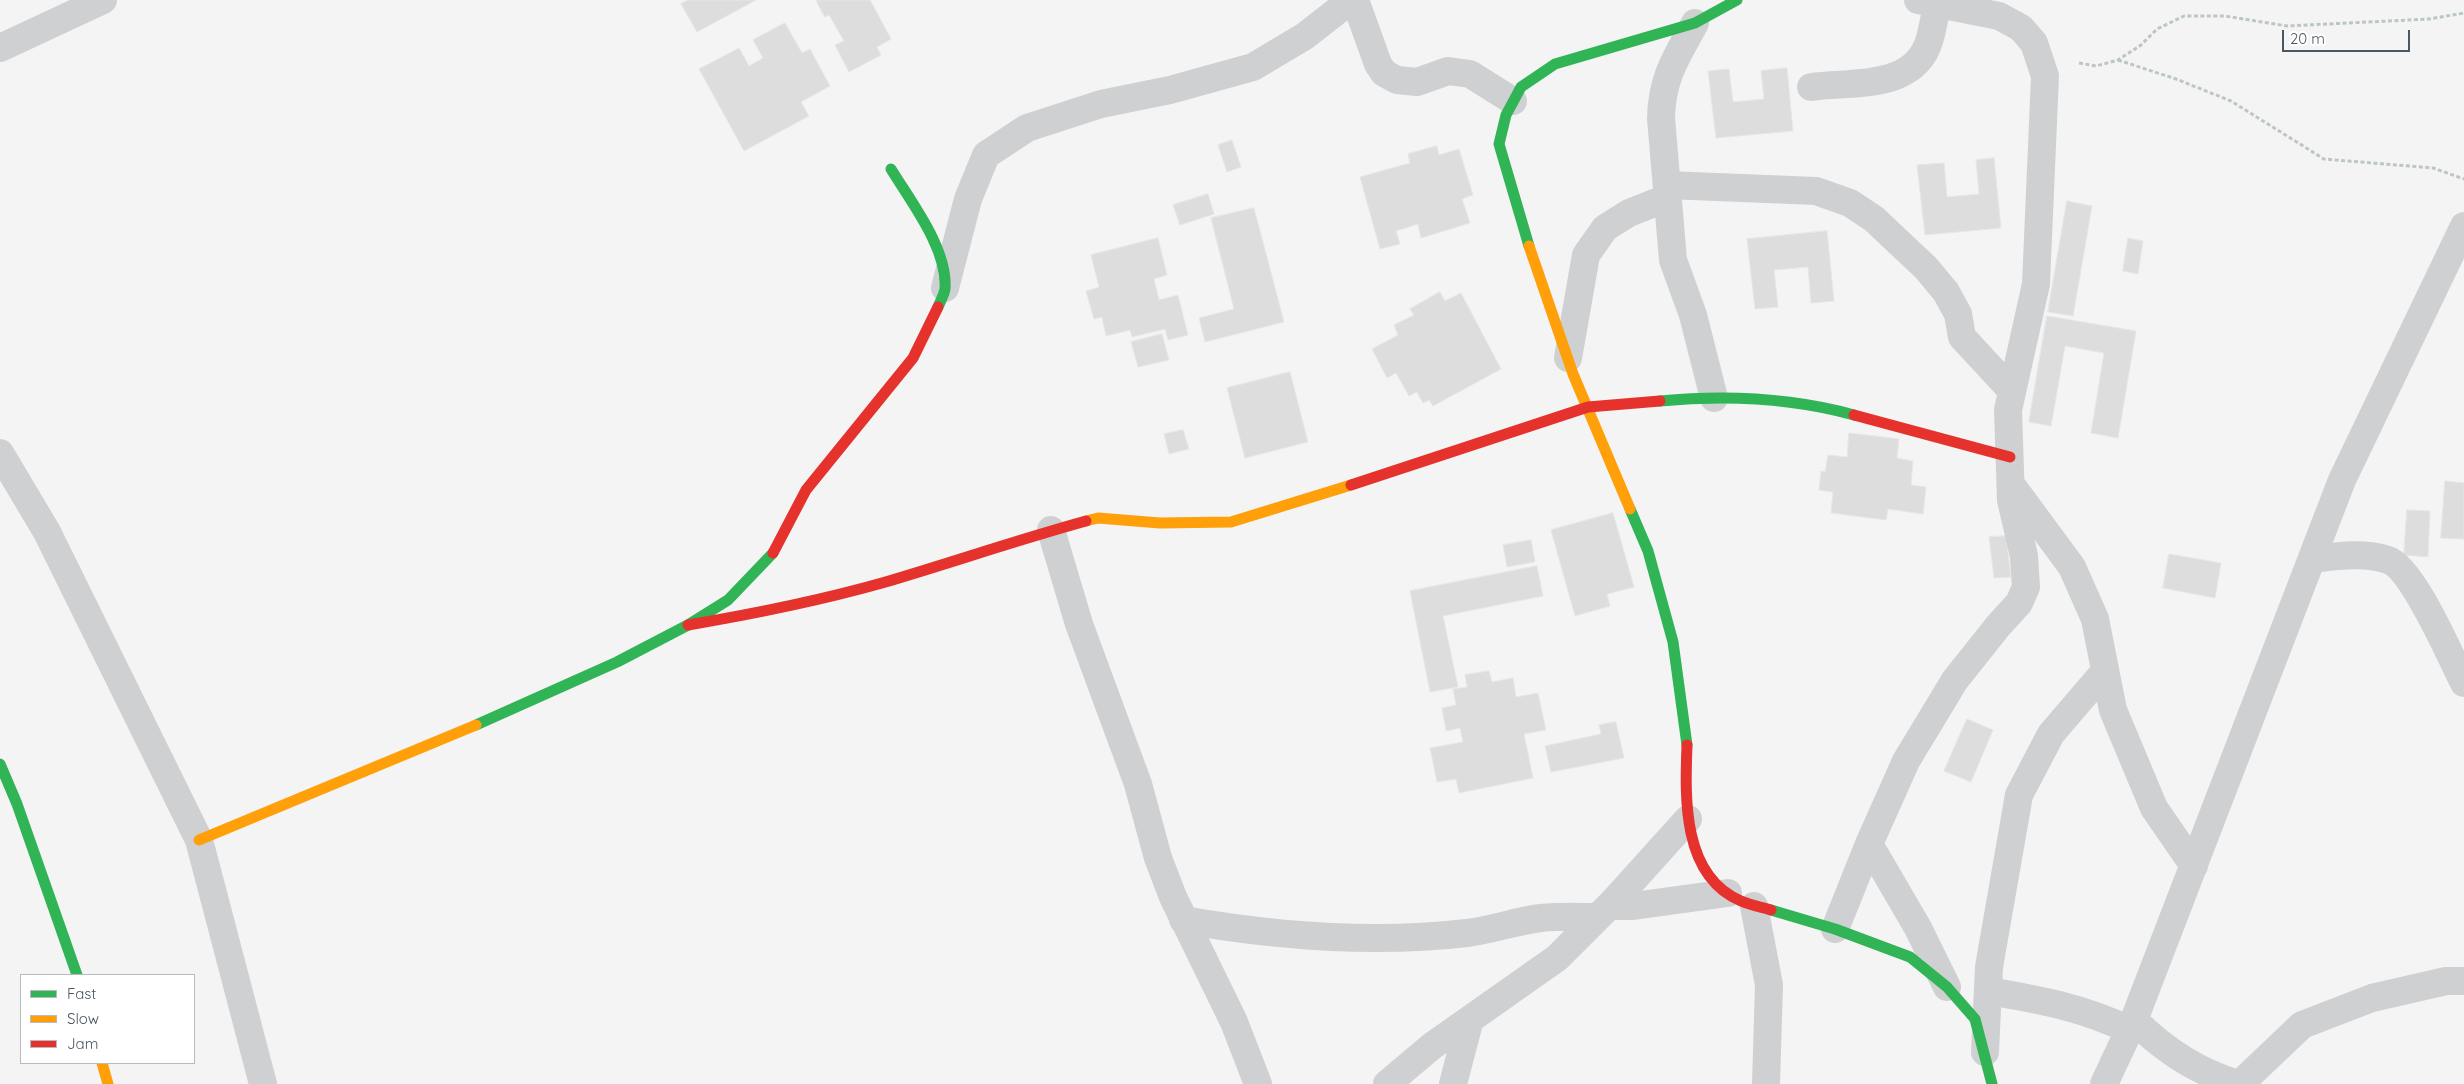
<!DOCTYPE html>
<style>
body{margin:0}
#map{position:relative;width:2464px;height:1084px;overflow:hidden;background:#f4f4f4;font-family:Quicksand,sans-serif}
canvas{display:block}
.legend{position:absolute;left:20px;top:974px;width:175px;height:90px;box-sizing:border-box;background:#fff;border:1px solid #b7bbc0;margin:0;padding:6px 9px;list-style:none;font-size:15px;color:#4a5661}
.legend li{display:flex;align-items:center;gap:10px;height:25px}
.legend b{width:25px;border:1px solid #b7bbc0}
.scale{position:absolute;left:2282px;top:30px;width:128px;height:22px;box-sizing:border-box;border:2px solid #4a5661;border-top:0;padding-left:6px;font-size:15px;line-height:18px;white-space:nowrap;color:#4a5661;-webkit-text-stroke:4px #fff;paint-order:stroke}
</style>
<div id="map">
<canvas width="2464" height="1084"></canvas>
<ul class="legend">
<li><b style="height:6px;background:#30b455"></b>Fast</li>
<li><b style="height:6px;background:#ff9f0a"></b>Slow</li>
<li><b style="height:6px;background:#e5322d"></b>Jam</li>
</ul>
<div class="scale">20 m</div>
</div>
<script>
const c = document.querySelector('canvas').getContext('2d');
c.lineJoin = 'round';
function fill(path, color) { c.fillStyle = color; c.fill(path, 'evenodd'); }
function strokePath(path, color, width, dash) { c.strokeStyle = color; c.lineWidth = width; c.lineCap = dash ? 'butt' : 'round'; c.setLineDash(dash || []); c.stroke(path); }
const building = new Path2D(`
 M 688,0 L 756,0 L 697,32 L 681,4 Z
 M 816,0 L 870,0 L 891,39 L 877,47 L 881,55 L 849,72 L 835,45 L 844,41 L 829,15 L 825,17 Z
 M 785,23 L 802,53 L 810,49 L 830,86 L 801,102 L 809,116 L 744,151 L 699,69 L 739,48 L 749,66 L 763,58 L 753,40 Z
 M 1787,68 L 1793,131 L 1716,138 L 1708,71 L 1729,69 L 1733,102 L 1764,99 L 1761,71 Z
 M 1232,140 L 1241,167 L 1227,172 L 1218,145 Z
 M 1437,146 L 1439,155 L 1459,149 L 1473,195 L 1462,199 L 1470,223 L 1421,238 L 1418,224 L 1396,231 L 1400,244 L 1380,249 L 1360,177 L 1410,163 L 1408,154 Z
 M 1994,158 L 2001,228 L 1925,235 L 1917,165 L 1944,163 L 1947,197 L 1979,194 L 1976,160 Z
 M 1208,194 L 1214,214 L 1180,225 L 1173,205 Z
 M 2067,201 L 2092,206 L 2073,316 L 2048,312 Z
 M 1254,208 L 1284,322 L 1205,342 L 1199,318 L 1234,309 L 1211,218 Z
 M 1827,231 L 1834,301 L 1811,303 L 1808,267 L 1774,270 L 1778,307 L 1755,309 L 1747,239 Z
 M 1158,238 L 1167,275 L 1154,279 L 1159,300 L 1178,295 L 1188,335 L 1168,340 L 1165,329 L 1132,337 L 1130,330 L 1106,336 L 1102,317 L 1094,319 L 1086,291 L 1099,287 L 1091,255 Z
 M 2128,238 L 2143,241 L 2138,274 L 2123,271 Z
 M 1440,292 L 1445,301 L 1461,293 L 1501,369 L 1433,406 L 1429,400 L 1423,403 L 1417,392 L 1409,396 L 1396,373 L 1387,378 L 1372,349 L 1398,335 L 1394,325 L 1414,315 L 1410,309 Z
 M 2047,316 L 2136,331 L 2118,438 L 2091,433 L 2104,353 L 2065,346 L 2051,426 L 2029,422 Z
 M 1162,334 L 1169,360 L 1138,367 L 1131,342 Z
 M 1290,372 L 1308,442 L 1245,458 L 1227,388 Z
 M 1183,430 L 1189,449 L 1169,454 L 1164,434 Z
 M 1849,433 L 1899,439 L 1897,458 L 1913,461 L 1911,485 L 1926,487 L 1923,514 L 1888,509 L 1886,520 L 1831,513 L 1833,492 L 1819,490 L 1821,471 L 1825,472 L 1828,455 L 1847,457 Z
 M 2445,481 L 2464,483 L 2464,539 L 2441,538 Z
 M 2407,510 L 2430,511 L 2428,557 L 2404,555 Z
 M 1613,513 L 1634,587 L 1607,594 L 1610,606 L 1575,616 L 1551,530 Z
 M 2006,536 L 2011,577 L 1994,578 L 1989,537 Z
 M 1531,540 L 1535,562 L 1507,567 L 1503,545 Z
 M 2169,554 L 2221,563 L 2215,598 L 2163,588 Z
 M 1537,566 L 1543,596 L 1443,616 L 1458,687 L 1430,692 L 1410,591 Z
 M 1489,671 L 1492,682 L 1513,678 L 1516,697 L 1538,693 L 1546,730 L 1524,734 L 1533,778 L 1459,793 L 1456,779 L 1437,782 L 1430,748 L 1463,742 L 1460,728 L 1446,731 L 1442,708 L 1456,705 L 1453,689 L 1467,687 L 1465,675 Z
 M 1967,719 L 1993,730 L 1971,782 L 1944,771 Z
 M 1616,722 L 1624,758 L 1551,772 L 1545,746 L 1601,734 L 1599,725 Z`);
fill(building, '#ddddde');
strokePath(building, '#e5e6e7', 1);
strokePath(new Path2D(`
 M 2118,60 L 2176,79 L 2231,101 L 2324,159 L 2433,168 L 2464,179
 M 2079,63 L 2096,66 L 2118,60 L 2141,45 L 2157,29 L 2184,16 L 2225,16 L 2287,26 L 2429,19 L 2464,13`), '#bcc7c4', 3, [4, 2.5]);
strokePath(new Path2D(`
 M 1355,0 L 1378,64 L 1384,73 L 1397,80 L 1417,82 L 1448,71 L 1470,74 L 1513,101
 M 1695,23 C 1676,58 1662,77 1661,118 L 1673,260 L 1693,315 L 1714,398
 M 0,48 L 103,0
 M 1811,87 C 1853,81 1916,91 1930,38 C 1933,27 1935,15 1937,4
 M 1667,185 L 1816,191 L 1850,203 L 1874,219 L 1926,268 L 1946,292 L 1958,314 L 1962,337 L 2012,391
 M 945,288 L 968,199 L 986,155 L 1027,128 L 1101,104 L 1170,90 L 1253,67 L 1305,36 L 1351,0
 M 1568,358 L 1586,255 L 1605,228 L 1629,213 L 1667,198
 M 0,453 L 47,532 L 199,840 L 263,1084
 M 2013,487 L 2072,567 L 2095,619 L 2113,710 L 2154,808 L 2194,866
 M 1051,530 L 1079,624 L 1138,784 L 1158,858 L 1173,897 L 1234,1022 L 1258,1084
 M 2312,559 C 2337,556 2364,552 2388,560 C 2413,568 2451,658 2464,683
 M 1869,844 L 1918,928 L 1947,987
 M 1609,906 L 1633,906 L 1728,893
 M 1754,906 L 1769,985 L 1766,1084
 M 1183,920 C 1275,936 1373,944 1467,933 C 1492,930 1516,921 1541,918 C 1560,916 1579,917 1598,917
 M 1835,929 L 1869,844 L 1906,761 L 1955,680 L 1998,626 L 2019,603 L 2026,587 L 2024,556 L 2011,500 L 2008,410 L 2036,284 L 2045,76 L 2034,43 L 2021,28 L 1999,16 L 1918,0
 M 1988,991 C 2037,999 2085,1008 2129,1030
 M 2134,1020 C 2164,1050 2197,1072 2238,1084
 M 1985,1052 L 1989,967 L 2019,795 L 2051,734 L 2105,671
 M 1387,1084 L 1432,1046 L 1557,958 L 1614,901 L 1688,819
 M 1453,1084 L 1470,1019
 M 2104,1084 L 2134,1020 L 2342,480 L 2464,226
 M 2240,1084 L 2302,1025 L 2372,998 L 2446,981 L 2464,981`), '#ced0d2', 28);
strokePath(new Path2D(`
 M 891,169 C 911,202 948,249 945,289 C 944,295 940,302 938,307
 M 1529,246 L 1499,144 L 1506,115 L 1521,87 L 1555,64 L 1695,23 L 1737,0
 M 1660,401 C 1724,395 1792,398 1854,415
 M 1630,509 L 1648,551 L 1673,642 L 1687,745
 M 476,725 L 617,662 L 688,625 L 728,600 L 773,553
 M 0,764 L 17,804 L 77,975
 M 1771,910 L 1835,929 L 1910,957 L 1947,987 L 1975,1019 L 1992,1084`), '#30b455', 11);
strokePath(new Path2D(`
 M 1529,246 L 1573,374 L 1630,509
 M 1086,521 L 1098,518 L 1160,523 L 1231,522 L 1351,485
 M 199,840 L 476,725
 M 102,1063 L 108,1084`), '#ff9f0a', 11);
strokePath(new Path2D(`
 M 1854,415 L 2010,457
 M 1351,485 L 1588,407 L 1660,401
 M 773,553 L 806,490 L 913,358 L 938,307
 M 688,625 C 753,614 818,601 882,583 C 950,563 1017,540 1086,521
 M 1687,745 C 1685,798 1682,876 1741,901 C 1750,905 1761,907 1771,910`), '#e5322d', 11);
</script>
